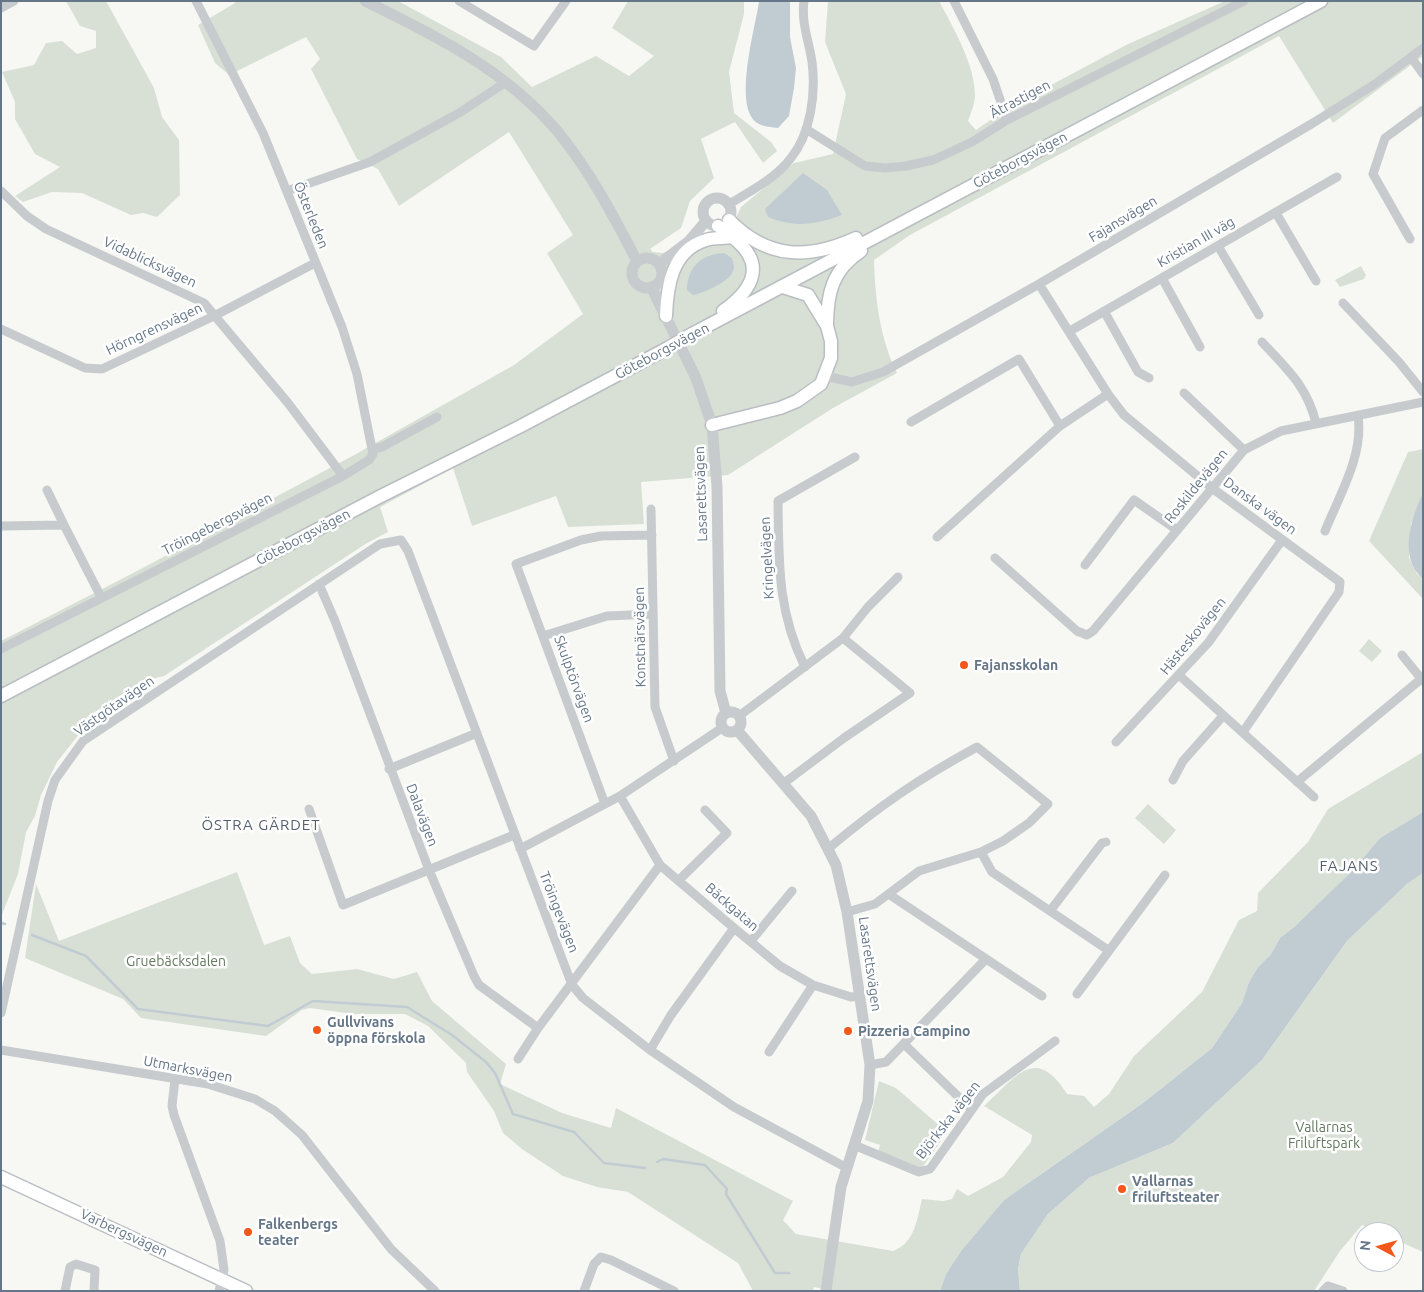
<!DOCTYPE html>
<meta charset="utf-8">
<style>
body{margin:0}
#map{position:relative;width:1424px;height:1292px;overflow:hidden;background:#f7f8f4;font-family:Ubuntu,sans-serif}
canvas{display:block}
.frame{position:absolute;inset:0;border:2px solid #647688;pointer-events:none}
.north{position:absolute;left:1354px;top:1222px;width:50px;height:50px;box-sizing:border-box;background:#fff;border:1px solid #c1c8cf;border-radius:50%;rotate:276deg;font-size:14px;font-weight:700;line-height:20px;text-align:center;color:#647688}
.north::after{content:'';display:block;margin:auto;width:18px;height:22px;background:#f1581a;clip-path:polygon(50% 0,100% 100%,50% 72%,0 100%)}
</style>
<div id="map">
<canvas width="1424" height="1292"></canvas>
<div class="frame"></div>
<div class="north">N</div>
</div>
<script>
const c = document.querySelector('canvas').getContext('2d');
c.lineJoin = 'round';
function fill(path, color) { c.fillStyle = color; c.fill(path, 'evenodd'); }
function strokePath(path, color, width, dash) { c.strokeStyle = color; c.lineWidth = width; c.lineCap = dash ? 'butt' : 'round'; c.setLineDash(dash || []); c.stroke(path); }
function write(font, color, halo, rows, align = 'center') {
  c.font = font + ' Ubuntu,sans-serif'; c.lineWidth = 5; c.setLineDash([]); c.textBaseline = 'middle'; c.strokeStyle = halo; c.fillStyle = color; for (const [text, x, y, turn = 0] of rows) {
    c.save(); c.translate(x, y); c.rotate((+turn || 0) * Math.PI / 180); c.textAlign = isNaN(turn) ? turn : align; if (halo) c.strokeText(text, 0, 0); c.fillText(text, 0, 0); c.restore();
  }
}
fill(new Path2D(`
 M 66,1 L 106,1 L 154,88 L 162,117 L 179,140 L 180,195 L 157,217 L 143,213 L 131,215 L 82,193 L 52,192 L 23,202 L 15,196 L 60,167 L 35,154 L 15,119 L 15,102 L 2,72 L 34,65 L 46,43 L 62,41 L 77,54 L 96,48 L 96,31 L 80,26 Z
 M 235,1 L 398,1 L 501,57 L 532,87 L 596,56 L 629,76 L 654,56 L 612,28 L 628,1 L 744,1 L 744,14 L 729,72 L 734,113 L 771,142 L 777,151 L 763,163 L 735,122 L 701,139 L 714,178 L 690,201 L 681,228 L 650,249 L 653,252 L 663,253 L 710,232 L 732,226 L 741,207 L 794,163 L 833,154 L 846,94 L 825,42 L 828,1 L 939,1 C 953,27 975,65 975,95 C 975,103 971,113 968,121 L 976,130 L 1008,108 L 1126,45 L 1225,1 L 1423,1 L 1423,56 L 1333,123 L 1279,36 L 910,235 L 874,260 C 875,298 880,339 897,373 L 833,408 L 728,475 L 641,482 L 644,524 L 568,527 L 556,496 L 472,526 L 453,468 L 380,507 L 388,532 L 367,543 L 164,676 L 143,681 L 87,717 L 80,733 L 57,762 L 41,795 L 35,816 L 26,832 L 18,874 L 1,917 L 1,641 L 137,571 L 356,454 L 514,365 L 583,314 L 547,253 L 573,235 L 509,132 L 399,206 L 378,169 L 357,159 L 311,69 L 320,59 L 306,37 L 229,75 L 215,63 L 198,25 L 235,3 Z
 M 1361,266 L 1366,275 L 1364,279 L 1340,287 L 1335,280 Z
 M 1423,449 L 1423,493 L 1411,524 L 1409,558 L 1417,574 L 1423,579 L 1423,599 L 1369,541 L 1408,452 Z
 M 1369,639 L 1382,651 L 1372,662 L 1359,651 Z
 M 1423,752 L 1423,812 L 1380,838 L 1352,871 L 1294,927 L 1280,938 L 1271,954 L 1258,967 L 1249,982 L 1242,1003 L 1212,1048 L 1143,1103 L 1004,1200 L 961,1251 L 946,1274 L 940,1291 L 832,1291 L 814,1287 L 813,1291 L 753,1291 L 738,1263 L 628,1192 L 597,1187 L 563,1176 L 522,1149 L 503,1133 L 494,1111 L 467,1072 L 466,1063 L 428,1026 L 405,1014 L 353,1014 L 310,1008 L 302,1010 L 266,1036 L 141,1018 L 123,999 L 25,958 L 36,884 L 59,941 L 237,872 L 264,945 L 290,936 L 300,963 L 312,974 L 357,969 L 394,979 L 417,972 L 432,1001 L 506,1064 L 500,1084 L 562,1113 L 611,1128 L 616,1108 L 793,1201 L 783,1220 L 796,1234 L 893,1251 C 915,1243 917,1219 922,1199 L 943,1201 L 952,1199 L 957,1189 L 968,1196 L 1003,1177 L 1031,1142 L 1032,1135 L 984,1106 C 1015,1078 1035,1043 1067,1094 L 1084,1096 L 1094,1107 L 1109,1094 L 1134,1056 L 1202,992 L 1239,920 L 1257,911 L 1258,893 L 1308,842 L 1328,809 Z
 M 1148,804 L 1176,830 L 1164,844 L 1135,818 Z
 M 1423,873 L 1423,1252 L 1394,1239 L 1394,1232 L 1378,1232 L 1362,1225 L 1340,1251 L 1314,1291 L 1020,1291 L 1018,1269 L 1021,1254 L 1048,1214 L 1089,1178 L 1173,1143 L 1262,1060 L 1347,941 L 1407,884 Z
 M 879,1081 L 896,1088 L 947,1132 L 922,1168 L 915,1168 L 878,1152 L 880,1145 L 865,1140 Z`), '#d8e0d5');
fill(new Path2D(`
 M 759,1 L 790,1 L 790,37 L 796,68 L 794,88 L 789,116 L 778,128 C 772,127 764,127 759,124 C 731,110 756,26 759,1 Z
 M 803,173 L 827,190 L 842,215 C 815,225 795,228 768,217 L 765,209 Z
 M 724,253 L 732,258 C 733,263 736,268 732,273 C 728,282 702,294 693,295 L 687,290 C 687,267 702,254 724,253 Z
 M 1423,493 L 1423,579 C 1398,558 1411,518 1423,493 Z
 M 1423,812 L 1423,873 L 1407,884 L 1347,941 L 1262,1060 L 1173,1143 L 1089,1178 L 1048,1214 L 1021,1254 L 1018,1269 L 1020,1291 L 940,1291 L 946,1274 L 961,1251 L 1004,1200 L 1143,1103 L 1212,1048 L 1242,1003 L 1249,982 L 1258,967 L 1271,954 L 1280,938 L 1294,927 L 1352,871 L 1380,838 Z`), '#c1ccd2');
strokePath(new Path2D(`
 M 1,923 L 5,924
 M 32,935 L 86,956 L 138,1009 L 268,1026 L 313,1001 L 407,1007 L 452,1035 L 486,1062 L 495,1073 L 513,1114 L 574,1132 L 604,1163 L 645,1168
 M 657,1162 L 663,1159 L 705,1165 L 727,1189 L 726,1194 L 775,1273 L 789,1273`), '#c1ccd2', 2.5);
const secondary = new Path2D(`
 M 729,220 C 767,259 808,260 856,238
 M 718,226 C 726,230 730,235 737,241 C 767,267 750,292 723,311
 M 666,316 C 667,286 672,250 706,240 C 715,237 724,239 733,237
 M 827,326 C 827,294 832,270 861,251
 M 692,334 L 1321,1
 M 712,425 L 780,408 L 797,401 L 821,384 L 831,358 L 831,341 L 827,326 L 808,295 L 783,287
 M 1,696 L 379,497 L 519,427 L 666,349
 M 1,1177 L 246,1291`);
strokePath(secondary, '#b9bec3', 15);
strokePath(new Path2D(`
 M 459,1 L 534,46 L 566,1
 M 954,1 L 993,79 L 1007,120
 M 1,8 L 14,1
 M 1411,57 L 1423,74
 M 806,129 L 865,166 L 885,168 L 906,166 L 933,160 L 972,142 L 1007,120 L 1244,1
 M 1,191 L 27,216 L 46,229 L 204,303 L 288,403 L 343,476
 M 287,191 L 370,162 L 459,113 L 506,82
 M 729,204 C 751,191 776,178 791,158 C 811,133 816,93 812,62 C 809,41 801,23 804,1
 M 1276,213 L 1316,281
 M 1410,239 L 1373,174 L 1385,138 L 1423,110
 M 1218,246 L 1259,315
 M 1162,278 L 1200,347
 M 1039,284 L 1108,394 L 1124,415 L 1212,488 L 1340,582 L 1339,592 L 1243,732
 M 1343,303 L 1399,362 L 1423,392
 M 1104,311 L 1138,372 L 1149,378
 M 1,329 L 85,368 L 102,369 L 214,316 L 315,263
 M 1070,331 L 1337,177
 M 1262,342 C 1287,369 1307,386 1316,423
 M 825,376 L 852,382 L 883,372 L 1039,284 L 1313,123 L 1375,84 L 1423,48
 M 1184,393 L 1244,450
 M 911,422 L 1019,359 L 1060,426
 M 373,449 L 382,447 L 437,417
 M 47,490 L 64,525
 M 651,509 L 655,707 L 674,761
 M 1,526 L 64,525 L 101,597
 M 1325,531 C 1339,496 1364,455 1358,416
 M 937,537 L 1060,426 L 1108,394
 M 995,558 L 1077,631 L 1087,635 L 1093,631 L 1244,450 L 1281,431 L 1423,402
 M 1085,565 L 1134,500 L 1177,530
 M 319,584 L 335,621 L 429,870 L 474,976 L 479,985 L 538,1028
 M 543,636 L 607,616 L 653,614
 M 1,649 L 343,476 L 369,460 L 373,454 L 357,374 L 342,327 L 263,133 L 196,1
 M 1402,655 L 1423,681
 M 805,667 C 777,611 779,562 778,501 L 855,457
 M 1180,676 L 1314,797
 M 739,716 L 843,638 L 868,607 L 898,577
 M 1116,742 L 1208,643 L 1282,540
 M 389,769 L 477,733
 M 1173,780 L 1183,761 L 1223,716
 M 1297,782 L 1421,679
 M 784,783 L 844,738 L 910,693 L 843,638
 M 620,796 L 660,865 L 734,928 L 780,966 L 813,985 L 851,997 L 859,996
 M 605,804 L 516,564 L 581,540 L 601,536 L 652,535
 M 309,809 L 343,905 L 514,835
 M 829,848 C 879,806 920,778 977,747 L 1048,804 L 1029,823 L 1003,841 L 981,852 L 919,871 L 875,904 L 847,912
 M 520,849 L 620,796 L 722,728
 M 981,852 L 992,872 L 1108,950
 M 679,880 L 727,833 L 705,810
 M 890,895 L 1042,996
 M 1050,911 L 1102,843 L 1106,842
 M 751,941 L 792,891
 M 1077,994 L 1165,875
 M 1,1013 L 48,801 L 55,780 L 83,741 L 380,544 L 401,540 L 408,551 L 572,985 L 583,998 L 650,1050 L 734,1107 L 847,1168
 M 904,1044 L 971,1109
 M 1,1050 L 208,1084 L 255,1099 L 275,1111 L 302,1135 L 391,1249 L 435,1291
 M 650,1050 L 671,1015 L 734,928
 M 769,1052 L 813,985
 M 518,1059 L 538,1028 L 660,865
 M 870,1065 L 886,1062 L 986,959
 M 175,1079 L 172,1106 L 174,1115 L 220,1241 L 224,1270 L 219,1291
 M 854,1145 L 919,1172 L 930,1169 L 983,1094 L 1055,1041
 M 65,1291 L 70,1267 L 76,1264 L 95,1270 L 94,1291
 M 584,1291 L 594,1264 L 601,1257 L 611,1260 L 674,1291
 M 1323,1291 L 1328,1286 L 1343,1291`), '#c7cbce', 9);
strokePath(new Path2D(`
 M 365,1 C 435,35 507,71 558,132 C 590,171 614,217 637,261
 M703 212a14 14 0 1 1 28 0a14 14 0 1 1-28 0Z
 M632 273a15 15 0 1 1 30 0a15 15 0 1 1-30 0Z
 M 659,264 L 689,241 L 706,221
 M 651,287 L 696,378 L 712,425 L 717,486 L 720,691 L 726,713
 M721 722a10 10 0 1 1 20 0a10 10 0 1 1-20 0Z
 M 737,730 L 811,816 L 836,865 L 847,912 L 870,1065 L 868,1101 L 841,1187 L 826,1291`), '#c7cbce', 11);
strokePath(secondary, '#fff', 12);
const secondaryBridge = new Path2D(`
 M 666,349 L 692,334`);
strokePath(secondaryBridge, '#b9bec3', 15, []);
strokePath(secondaryBridge, '#fff', 12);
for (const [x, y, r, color] of [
 [964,665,5,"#f1581a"],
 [317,1030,5,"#f1581a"],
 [848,1031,5,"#f1581a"],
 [1122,1189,5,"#f1581a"],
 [248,1232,5,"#f1581a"]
]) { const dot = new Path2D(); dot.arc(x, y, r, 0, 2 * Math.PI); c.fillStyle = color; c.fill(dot); strokePath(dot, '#fff', 2); }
write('14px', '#647688', '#fff', [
 ["Ätrastigen",1020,99,-28],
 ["Göteborgsvägen",1020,160,-28],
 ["Österleden",311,215,68],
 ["Fajansvägen",1123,219,-31],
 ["Kristian III väg",1196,242,-30],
 ["Vidablicksvägen",150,262,25],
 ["Hörngrensvägen",154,329,-25],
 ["Göteborgsvägen",662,351,-28],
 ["Roskildevägen",1196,486,-51],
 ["Lasarettsvägen",701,494,-92],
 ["Danska vägen",1260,506,36],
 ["Tröingebergsvägen",217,524,-27],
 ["Göteborgsvägen",303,537,-28],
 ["Kringelvägen",767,558,-93],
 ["Hästeskovägen",1193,636,-51],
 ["Konstnärsvägen",640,637,-91],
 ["Skulptörvägen",574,679,70],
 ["Västgötavägen",114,706,-35],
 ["Dalavägen",422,815,69],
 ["Bäckgatan",732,907,41],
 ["Tröingevägen",559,912,69],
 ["Lasarettsvägen",870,964,82],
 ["Utmarksvägen",188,1069,11],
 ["Björkska vägen",948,1120,-52],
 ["Varbergsvägen",124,1233,25]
]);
write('bold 14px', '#647688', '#fff', [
 ["Fajansskolan",974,665],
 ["Gullvivans",327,1022],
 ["öppna förskola",327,1038],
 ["Pizzeria Campino",858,1031],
 ["Vallarnas",1132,1181],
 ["friluftsteater",1132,1197],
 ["Falkenbergs",258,1224],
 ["teater",258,1240]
], 'left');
write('14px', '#63795f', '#fff', [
 ["Gruebäcksdalen",176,961],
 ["Vallarnas",1324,1127],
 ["Friluftspark",1324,1143]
]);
c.letterSpacing = '1px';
write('15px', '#535f6c', '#fff', [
 ["ÖSTRA GÄRDET",261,825],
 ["FAJANS",1349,866]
]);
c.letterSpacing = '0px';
</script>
